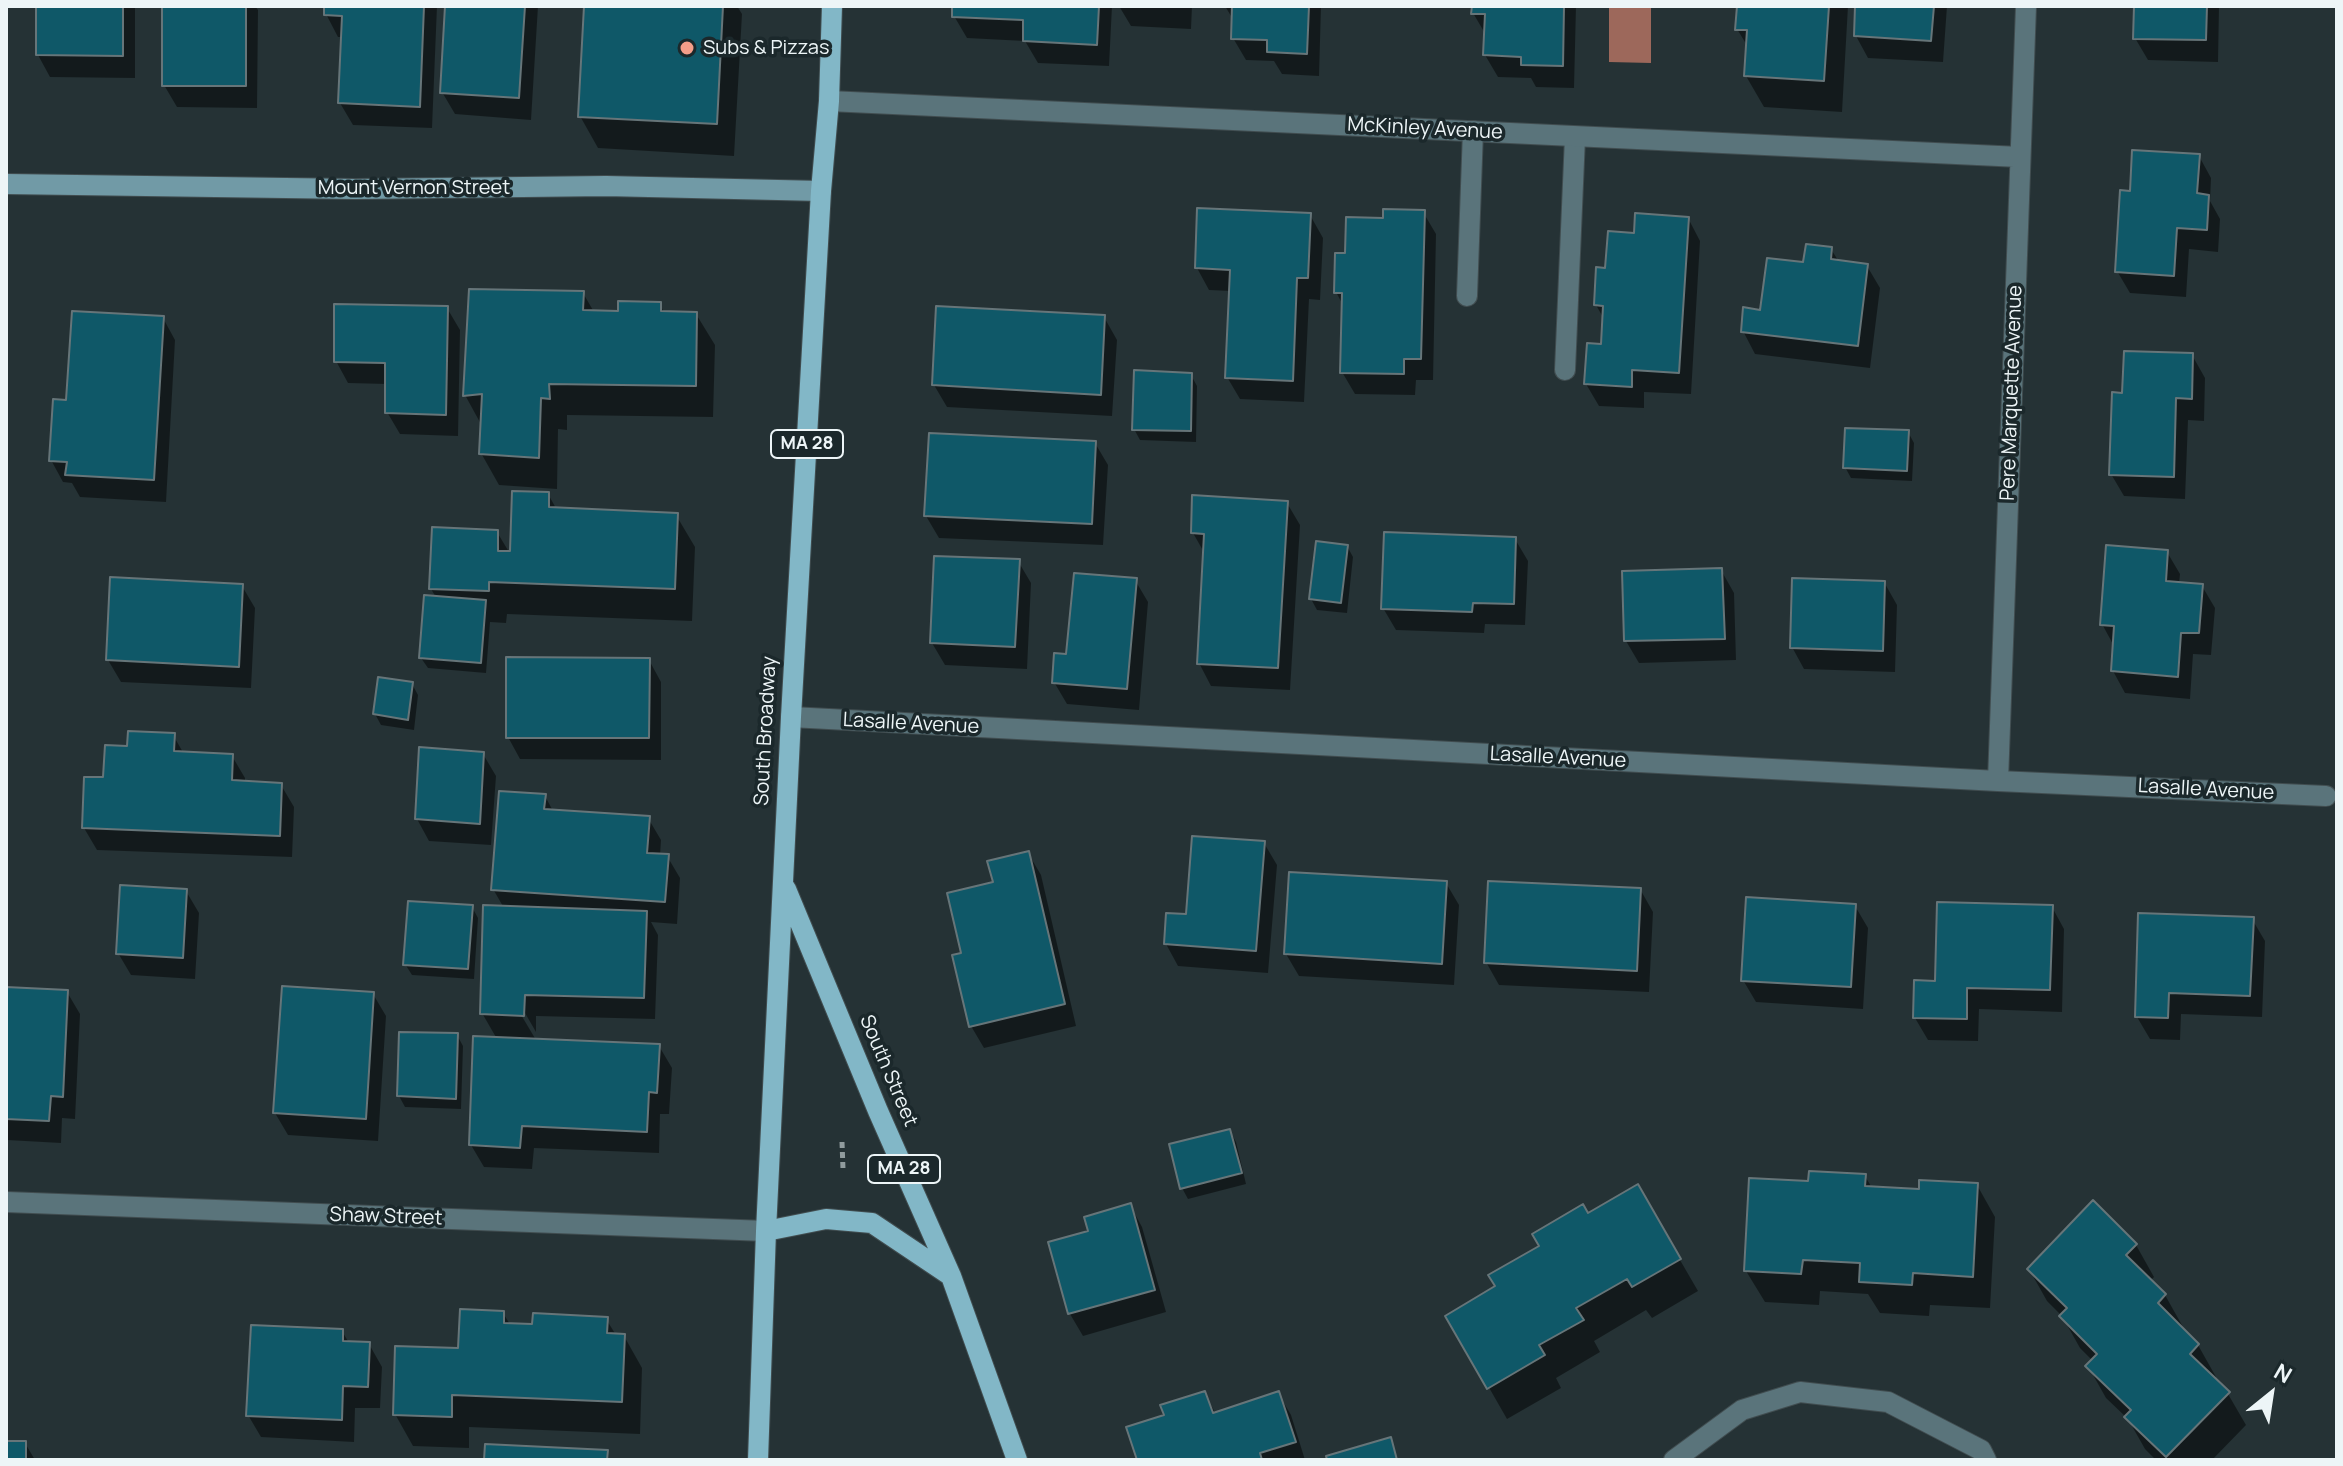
<!DOCTYPE html>
<style>
body{margin:0}
#map{position:relative;width:2343px;height:1466px;overflow:hidden;background:#253235;font-family:Manrope,sans-serif}
canvas{display:block}
.frame{position:absolute;inset:0;border:8px solid #edf5f7;pointer-events:none}
.north{position:absolute;left:2231px;top:1354px;width:80px;height:80px;-webkit-text-stroke:6px #1b282b;paint-order:stroke;rotate:30deg;font-size:22px;font-weight:700;line-height:32px;text-align:center;color:#edf5f7}
.north::after{content:'';display:block;margin:auto;width:28px;height:36px;background:#edf5f7;clip-path:polygon(50% 0,100% 100%,50% 72%,0 100%)}
</style>
<div id="map">
<canvas width="2343" height="1466"></canvas>
<div class="frame"></div>
<div class="north">N</div>
</div>
<script>
const c = document.querySelector('canvas').getContext('2d');
c.lineJoin = 'round';
function fill(path, color) { c.fillStyle = color; c.fill(path, 'evenodd'); }
function strokePath(path, color, width, dash) { c.strokeStyle = color; c.lineWidth = width; c.lineCap = dash ? 'butt' : 'round'; c.setLineDash(dash || []); c.stroke(path); }
function write(font, color, halo, rows, align = 'center') {
  c.font = font + ' Manrope,sans-serif'; c.lineWidth = 7; c.setLineDash([]); c.textBaseline = 'middle'; c.strokeStyle = halo; c.fillStyle = color; for (const [text, x, y, turn = 0] of rows) {
    c.save(); c.translate(x, y); c.rotate((+turn || 0) * Math.PI / 180); c.textAlign = isNaN(turn) ? turn : align; if (halo) c.strokeText(text, 0, 0); c.fillText(text, 0, 0); c.restore();
  }
}
fill(new Path2D(`
 M 1609,6 L 1651,6 L 1651,63 L 1609,62 Z`), '#9d685b');
fill(new Path2D(`
 M 38,6 L 135,6 L 135,78 L 50,77 L 38,55 Z
 M 164,6 L 255,6 L 258,10 L 257,108 L 177,107 L 164,85 Z
 M 326,6 L 437,6 L 432,128 L 353,125 L 340,103 L 343,37 L 338,37 L 326,14 Z
 M 447,6 L 538,6 L 531,120 L 455,114 L 442,92 Z
 M 586,6 L 737,6 L 742,14 L 734,156 L 598,148 L 580,116 Z
 M 954,6 L 1112,6 L 1109,66 L 1038,63 L 1025,41 L 967,38 L 954,16 Z
 M 1119,6 L 1192,6 L 1191,29 L 1131,26 Z
 M 1225,6 L 1321,6 L 1319,76 L 1282,74 L 1274,61 L 1246,60 L 1233,38 L 1234,21 Z
 M 1474,6 L 1576,6 L 1574,88 L 1536,87 L 1531,78 L 1498,77 L 1485,55 L 1486,35 L 1473,13 Z
 M 1739,6 L 1848,6 L 1842,112 L 1764,107 L 1746,76 L 1748,47 L 1737,29 Z
 M 1857,6 L 1947,6 L 1943,62 L 1868,58 L 1856,36 Z
 M 2136,6 L 2219,6 L 2218,62 L 2148,60 L 2135,38 Z
 M 2199,156 L 2211,178 L 2210,201 L 2220,219 L 2218,252 L 2189,249 L 2186,297 L 2130,293 L 2117,271 L 2131,193 Z
 M 1423,212 L 1436,234 L 1433,380 L 1416,380 L 1415,395 L 1355,394 L 1342,372 L 1344,307 L 1336,292 L 1347,255 L 1385,220 Z
 M 1310,215 L 1323,238 L 1320,300 L 1309,299 L 1304,402 L 1240,399 L 1227,377 L 1231,291 L 1209,290 L 1197,268 Z
 M 1688,218 L 1700,241 L 1691,394 L 1644,392 L 1644,408 L 1599,406 L 1586,384 L 1602,346 L 1604,319 L 1596,305 L 1607,270 L 1635,235 Z
 M 1831,249 L 1839,262 L 1867,266 L 1880,288 L 1870,368 L 1755,354 L 1743,331 L 1805,265 Z
 M 583,293 L 594,312 L 620,313 L 660,304 L 664,313 L 696,314 L 715,345 L 713,417 L 567,415 L 567,430 L 558,429 L 557,489 L 499,485 L 481,453 L 482,426 L 465,395 Z
 M 447,308 L 460,330 L 458,436 L 400,434 L 387,412 L 387,384 L 348,383 L 336,361 Z
 M 1104,317 L 1117,340 L 1112,416 L 947,407 L 934,385 Z
 M 163,318 L 175,340 L 166,502 L 80,497 L 72,483 L 63,482 L 51,460 L 68,402 Z
 M 2192,355 L 2205,378 L 2204,421 L 2188,420 L 2185,499 L 2124,496 L 2111,474 L 2124,395 Z
 M 1191,375 L 1197,386 L 1196,442 L 1140,440 L 1134,429 Z
 M 1908,432 L 1914,443 L 1912,481 L 1851,478 L 1845,467 Z
 M 1095,443 L 1108,465 L 1103,545 L 939,538 L 926,516 Z
 M 548,494 L 557,510 L 676,515 L 695,547 L 692,621 L 507,614 L 506,623 L 490,622 L 486,673 L 428,668 L 421,658 L 437,599 L 431,589 L 497,532 L 512,557 Z
 M 1287,503 L 1300,525 L 1290,690 L 1211,686 L 1199,663 L 1205,554 L 1193,533 Z
 M 1515,539 L 1528,561 L 1525,625 L 1485,624 L 1484,633 L 1396,630 L 1383,608 Z
 M 1347,546 L 1353,557 L 1347,613 L 1317,610 L 1311,599 Z
 M 2167,552 L 2180,574 L 2179,584 L 2202,586 L 2215,608 L 2211,655 L 2193,654 L 2190,699 L 2125,693 L 2113,671 L 2114,646 L 2102,624 Z
 M 1018,561 L 1031,583 L 1027,669 L 945,665 L 932,643 Z
 M 1721,570 L 1734,593 L 1736,660 L 1639,663 L 1626,641 Z
 M 1135,580 L 1148,602 L 1139,710 L 1067,704 L 1054,682 Z
 M 1884,582 L 1897,605 L 1895,672 L 1804,669 L 1792,647 Z
 M 242,586 L 255,608 L 251,688 L 121,682 L 108,660 Z
 M 649,660 L 661,682 L 661,760 L 520,759 L 508,737 Z
 M 412,684 L 418,695 L 414,730 L 381,725 L 375,714 Z
 M 173,735 L 184,754 L 232,756 L 245,778 L 245,783 L 281,785 L 294,807 L 292,857 L 97,850 L 84,828 L 105,779 L 129,748 Z
 M 483,754 L 496,776 L 491,845 L 429,841 L 417,819 Z
 M 545,796 L 553,811 L 648,818 L 661,840 L 660,856 L 667,856 L 680,878 L 677,924 L 651,922 L 658,935 L 655,1019 L 536,1016 L 536,1032 L 521,1006 L 517,1008 L 536,1040 L 659,1046 L 672,1068 L 669,1114 L 660,1114 L 659,1153 L 534,1148 L 532,1169 L 484,1167 L 471,1145 L 497,1039 L 482,1013 L 504,908 L 493,889 Z
 M 1264,843 L 1277,865 L 1268,973 L 1178,966 L 1166,944 L 1188,916 Z
 M 1028,853 L 1041,875 L 1076,1026 L 984,1048 L 971,1026 L 964,955 L 995,884 Z
 M 1446,883 L 1459,905 L 1454,985 L 1299,976 L 1286,954 Z
 M 1640,889 L 1653,912 L 1649,992 L 1499,985 L 1486,962 Z
 M 186,891 L 199,913 L 195,979 L 131,975 L 118,953 Z
 M 1855,906 L 1868,928 L 1863,1009 L 1756,1002 L 1743,980 Z
 M 472,907 L 478,918 L 474,979 L 412,975 L 405,964 Z
 M 2052,907 L 2064,929 L 2062,1012 L 1979,1009 L 1978,1041 L 1928,1040 L 1915,1018 L 1937,983 Z
 M 2252,919 L 2265,941 L 2262,1017 L 2181,1014 L 2180,1040 L 2150,1039 L 2137,1017 Z
 M 6,989 L 67,992 L 80,1014 L 75,1119 L 62,1118 L 61,1143 L 7,1140 L 6,1138 Z
 M 373,994 L 386,1016 L 378,1141 L 288,1135 L 275,1113 Z
 M 457,1035 L 463,1046 L 461,1109 L 405,1107 L 399,1096 Z
 M 1230,1131 L 1236,1142 L 1246,1184 L 1188,1199 L 1182,1188 Z
 M 1865,1176 L 1872,1188 L 1921,1191 L 1977,1185 L 1995,1217 L 1990,1308 L 1930,1305 L 1929,1316 L 1880,1313 L 1868,1294 L 1820,1291 L 1819,1305 L 1765,1302 L 1746,1271 L 1810,1183 Z
 M 1637,1186 L 1698,1291 L 1652,1318 L 1646,1310 L 1594,1341 L 1600,1352 L 1556,1378 L 1561,1388 L 1507,1419 L 1448,1316 L 1497,1288 L 1541,1247 L 1587,1215 Z
 M 2093,1203 L 2136,1245 L 2154,1277 L 2150,1281 L 2165,1295 L 2183,1327 L 2181,1329 L 2198,1345 L 2216,1377 L 2213,1379 L 2228,1394 L 2246,1425 L 2212,1460 L 2156,1460 L 2145,1449 L 2128,1419 L 2106,1398 L 2088,1366 L 2093,1361 L 2080,1348 L 2062,1316 L 2047,1301 L 2029,1269 Z
 M 1130,1205 L 1142,1227 L 1166,1312 L 1083,1336 L 1070,1314 L 1050,1243 L 1091,1232 Z
 M 503,1313 L 511,1326 L 606,1319 L 616,1335 L 624,1336 L 642,1368 L 640,1434 L 469,1427 L 469,1448 L 413,1446 L 395,1414 L 460,1350 Z
 M 342,1331 L 349,1343 L 369,1344 L 382,1367 L 380,1408 L 355,1408 L 354,1442 L 261,1437 L 248,1415 Z
 M 1204,1393 L 1216,1414 L 1278,1393 L 1291,1415 L 1305,1460 L 1139,1460 L 1166,1416 Z
 M 6,1443 L 25,1443 L 35,1460 L 6,1460 Z`), '#0007');
const building = new Path2D(`
 M 36,6 L 123,6 L 123,56 L 36,55 Z
 M 162,6 L 246,6 L 246,86 L 162,86 Z
 M 324,6 L 424,6 L 420,107 L 338,103 L 342,16 L 324,15 Z
 M 445,6 L 525,6 L 519,98 L 440,93 Z
 M 584,6 L 723,6 L 717,124 L 578,117 Z
 M 952,6 L 1099,6 L 1097,45 L 1023,41 L 1023,20 L 952,17 Z
 M 1232,6 L 1309,6 L 1307,54 L 1267,52 L 1267,40 L 1231,39 Z
 M 1472,6 L 1564,6 L 1563,66 L 1521,65 L 1521,57 L 1483,55 L 1485,14 L 1471,14 Z
 M 1737,6 L 1829,6 L 1824,81 L 1744,76 L 1747,30 L 1735,30 Z
 M 1855,6 L 1934,6 L 1931,41 L 1854,36 Z
 M 2134,6 L 2207,6 L 2206,40 L 2133,39 Z
 M 2132,150 L 2200,154 L 2197,193 L 2209,195 L 2207,230 L 2177,228 L 2174,276 L 2115,272 L 2120,190 L 2130,191 Z
 M 1197,208 L 1311,213 L 1308,278 L 1297,278 L 1293,381 L 1225,378 L 1230,270 L 1195,268 Z
 M 1383,209 L 1425,210 L 1421,359 L 1404,359 L 1404,374 L 1340,373 L 1342,293 L 1334,293 L 1335,253 L 1345,253 L 1346,217 L 1383,218 Z
 M 1635,213 L 1689,217 L 1679,373 L 1632,370 L 1632,387 L 1584,384 L 1587,343 L 1601,344 L 1603,306 L 1594,305 L 1596,267 L 1605,268 L 1608,231 L 1634,233 Z
 M 1806,244 L 1832,247 L 1831,259 L 1868,264 L 1858,346 L 1741,332 L 1743,307 L 1760,310 L 1767,258 L 1803,262 Z
 M 469,289 L 584,291 L 583,310 L 618,311 L 618,301 L 661,302 L 661,311 L 697,312 L 696,386 L 549,384 L 550,399 L 541,398 L 539,458 L 479,454 L 482,394 L 463,396 Z
 M 334,304 L 448,306 L 446,415 L 385,413 L 385,363 L 334,362 Z
 M 936,306 L 1105,315 L 1101,395 L 932,385 Z
 M 72,311 L 164,316 L 154,480 L 65,475 L 67,462 L 49,461 L 53,399 L 66,400 Z
 M 2124,351 L 2193,353 L 2192,399 L 2176,398 L 2174,477 L 2109,475 L 2112,392 L 2122,393 Z
 M 1134,370 L 1192,373 L 1191,431 L 1132,430 Z
 M 1845,428 L 1909,430 L 1907,471 L 1843,468 Z
 M 929,433 L 1096,441 L 1092,524 L 924,516 Z
 M 512,491 L 549,492 L 549,507 L 678,513 L 675,589 L 489,582 L 489,591 L 429,589 L 432,527 L 498,530 L 498,551 L 510,551 Z
 M 1192,495 L 1288,501 L 1278,668 L 1197,664 L 1204,534 L 1191,533 Z
 M 1384,532 L 1516,537 L 1514,604 L 1473,603 L 1472,612 L 1381,609 Z
 M 1316,541 L 1348,545 L 1341,603 L 1309,599 Z
 M 2106,545 L 2168,550 L 2166,581 L 2203,584 L 2199,633 L 2181,633 L 2178,677 L 2111,671 L 2114,626 L 2100,625 Z
 M 934,556 L 1020,559 L 1015,647 L 930,643 Z
 M 1722,568 L 1725,639 L 1624,641 L 1622,571 Z
 M 1074,573 L 1137,578 L 1127,689 L 1052,683 L 1054,653 L 1066,654 Z
 M 110,577 L 243,584 L 239,667 L 106,660 Z
 M 1792,578 L 1885,581 L 1883,651 L 1790,648 Z
 M 424,595 L 486,600 L 481,663 L 419,658 Z
 M 506,657 L 650,658 L 649,738 L 506,738 Z
 M 378,677 L 413,682 L 408,720 L 373,714 Z
 M 128,731 L 175,733 L 174,751 L 233,754 L 232,780 L 282,783 L 280,836 L 82,828 L 84,777 L 103,777 L 105,745 L 127,746 Z
 M 419,747 L 484,752 L 480,824 L 415,819 Z
 M 499,791 L 546,794 L 544,809 L 650,816 L 647,853 L 669,854 L 665,902 L 491,890 Z
 M 1192,836 L 1265,841 L 1256,951 L 1164,944 L 1166,913 L 1186,914 Z
 M 1029,851 L 1065,1004 L 969,1027 L 952,955 L 961,953 L 947,893 L 993,882 L 987,861 Z
 M 1289,872 L 1447,881 L 1442,964 L 1284,954 Z
 M 1488,881 L 1641,888 L 1637,971 L 1484,963 Z
 M 120,885 L 187,889 L 183,958 L 116,954 Z
 M 1746,897 L 1856,904 L 1851,987 L 1741,981 Z
 M 408,901 L 473,905 L 468,969 L 403,965 Z
 M 1937,902 L 2053,905 L 2050,990 L 1967,988 L 1967,1019 L 1913,1018 L 1914,980 L 1935,981 Z
 M 483,905 L 647,911 L 644,998 L 525,995 L 524,1016 L 480,1014 Z
 M 2138,913 L 2254,917 L 2250,996 L 2169,993 L 2168,1018 L 2135,1017 Z
 M 282,986 L 374,992 L 366,1119 L 273,1113 Z
 M 6,987 L 68,990 L 63,1097 L 51,1096 L 49,1121 L 6,1119 Z
 M 399,1032 L 458,1033 L 456,1099 L 397,1096 Z
 M 473,1036 L 660,1044 L 657,1093 L 649,1092 L 647,1132 L 522,1126 L 520,1148 L 469,1145 Z
 M 1230,1129 L 1242,1173 L 1180,1189 L 1169,1144 Z
 M 1809,1171 L 1866,1174 L 1865,1186 L 1919,1189 L 1919,1180 L 1978,1183 L 1973,1277 L 1913,1273 L 1912,1285 L 1859,1282 L 1860,1263 L 1803,1260 L 1801,1274 L 1744,1271 L 1749,1178 L 1808,1181 Z
 M 1638,1184 L 1681,1259 L 1632,1287 L 1627,1279 L 1576,1308 L 1584,1320 L 1539,1345 L 1545,1355 L 1487,1389 L 1445,1316 L 1495,1286 L 1488,1275 L 1539,1246 L 1532,1234 L 1583,1204 L 1588,1213 Z
 M 2093,1200 L 2137,1244 L 2126,1255 L 2166,1294 L 2158,1303 L 2199,1344 L 2190,1354 L 2230,1392 L 2166,1457 L 2124,1417 L 2131,1410 L 2085,1366 L 2097,1354 L 2059,1316 L 2067,1308 L 2027,1269 Z
 M 1131,1203 L 1155,1290 L 1068,1314 L 1048,1242 L 1088,1231 L 1084,1217 Z
 M 460,1309 L 504,1311 L 504,1323 L 532,1324 L 533,1313 L 608,1317 L 607,1333 L 625,1334 L 622,1402 L 452,1395 L 452,1417 L 393,1415 L 395,1346 L 458,1348 Z
 M 251,1325 L 343,1329 L 343,1341 L 370,1342 L 368,1387 L 343,1386 L 342,1420 L 246,1416 Z
 M 1205,1391 L 1213,1413 L 1279,1391 L 1296,1442 L 1260,1453 L 1262,1460 L 1137,1460 L 1126,1427 L 1164,1415 L 1160,1405 Z
 M 1391,1437 L 1397,1460 L 1327,1460 L 1326,1456 Z
 M 6,1441 L 26,1441 L 26,1460 L 6,1460 Z
 M 485,1444 L 608,1450 L 607,1460 L 484,1460 Z`);
fill(building, '#0f5868');
strokePath(building, '#667579', 2);
const lane = new Path2D(`
 M 1467,296 L 1473,131
 M 1565,370 L 1575,137`);
const street = new Path2D(`
 M 829,101 L 2020,157
 M 791,717 L 1998,781 L 2326,796
 M 1998,781 L 2026,6
 M 6,1202 L 766,1231
 M 1674,1460 L 1742,1410 L 1800,1392 L 1888,1402 L 1981,1450 L 1986,1460`);
const secondary = new Path2D(`
 M 6,184 L 355,189 L 606,186 L 821,191`);
const primary = new Path2D(`
 M 786,889 L 878,1111 L 951,1276 L 1017,1460
 M 766,1231 L 826,1219 L 872,1223 L 951,1276
 M 758,1460 L 766,1231 L 791,717 L 821,191 L 829,101 L 832,6`);
strokePath(lane, '#414d50', 22);
strokePath(street, '#414d50', 22);
strokePath(secondary, '#414d50', 22);
strokePath(primary, '#414d50', 22);
strokePath(new Path2D(`
 M 842,1142 L 843,1169`), '#909b9d', 5, [6, 4]);
strokePath(lane, '#5a747b', 20);
strokePath(street, '#5a747b', 20);
strokePath(secondary, '#719aa6', 20);
strokePath(primary, '#82b7c7', 20);
for (const [x, y, r, color] of [
 [687,48,8,"#f49e89"]
]) { const dot = new Path2D(); dot.arc(x, y, r, 0, 2 * Math.PI); c.fillStyle = color; c.fill(dot); strokePath(dot, '#1b282b', 3); }
for (const [x, y, w] of [
 [807,444,72],
 [904,1169,72]
]) { const box = new Path2D(); box.roundRect(x - w / 2, y - 14, w, 28, 6); c.fillStyle = '#1b282b'; c.fill(box); strokePath(box, '#edf5f7', 2); }
write('bold 18px', '#edf5f7', null, [
 ["MA 28",807,444],
 ["MA 28",904,1169]
]);
write('20px', '#edf5f7', '#1b282b', [
 ["Subs & Pizzas",703,48]
], 'left');
write('20px', '#edf5f7', '#1b282b', [
 ["McKinley Avenue",1425,129,3],
 ["Mount Vernon Street",414,188],
 ["Pere Marquette Avenue",2012,393,-88],
 ["Lasalle Avenue",911,724,3],
 ["South Broadway",766,731,-87],
 ["Lasalle Avenue",1558,758,3],
 ["Lasalle Avenue",2206,790,3],
 ["South Street",888,1071,67],
 ["Shaw Street",386,1217,2]
]);
</script>
